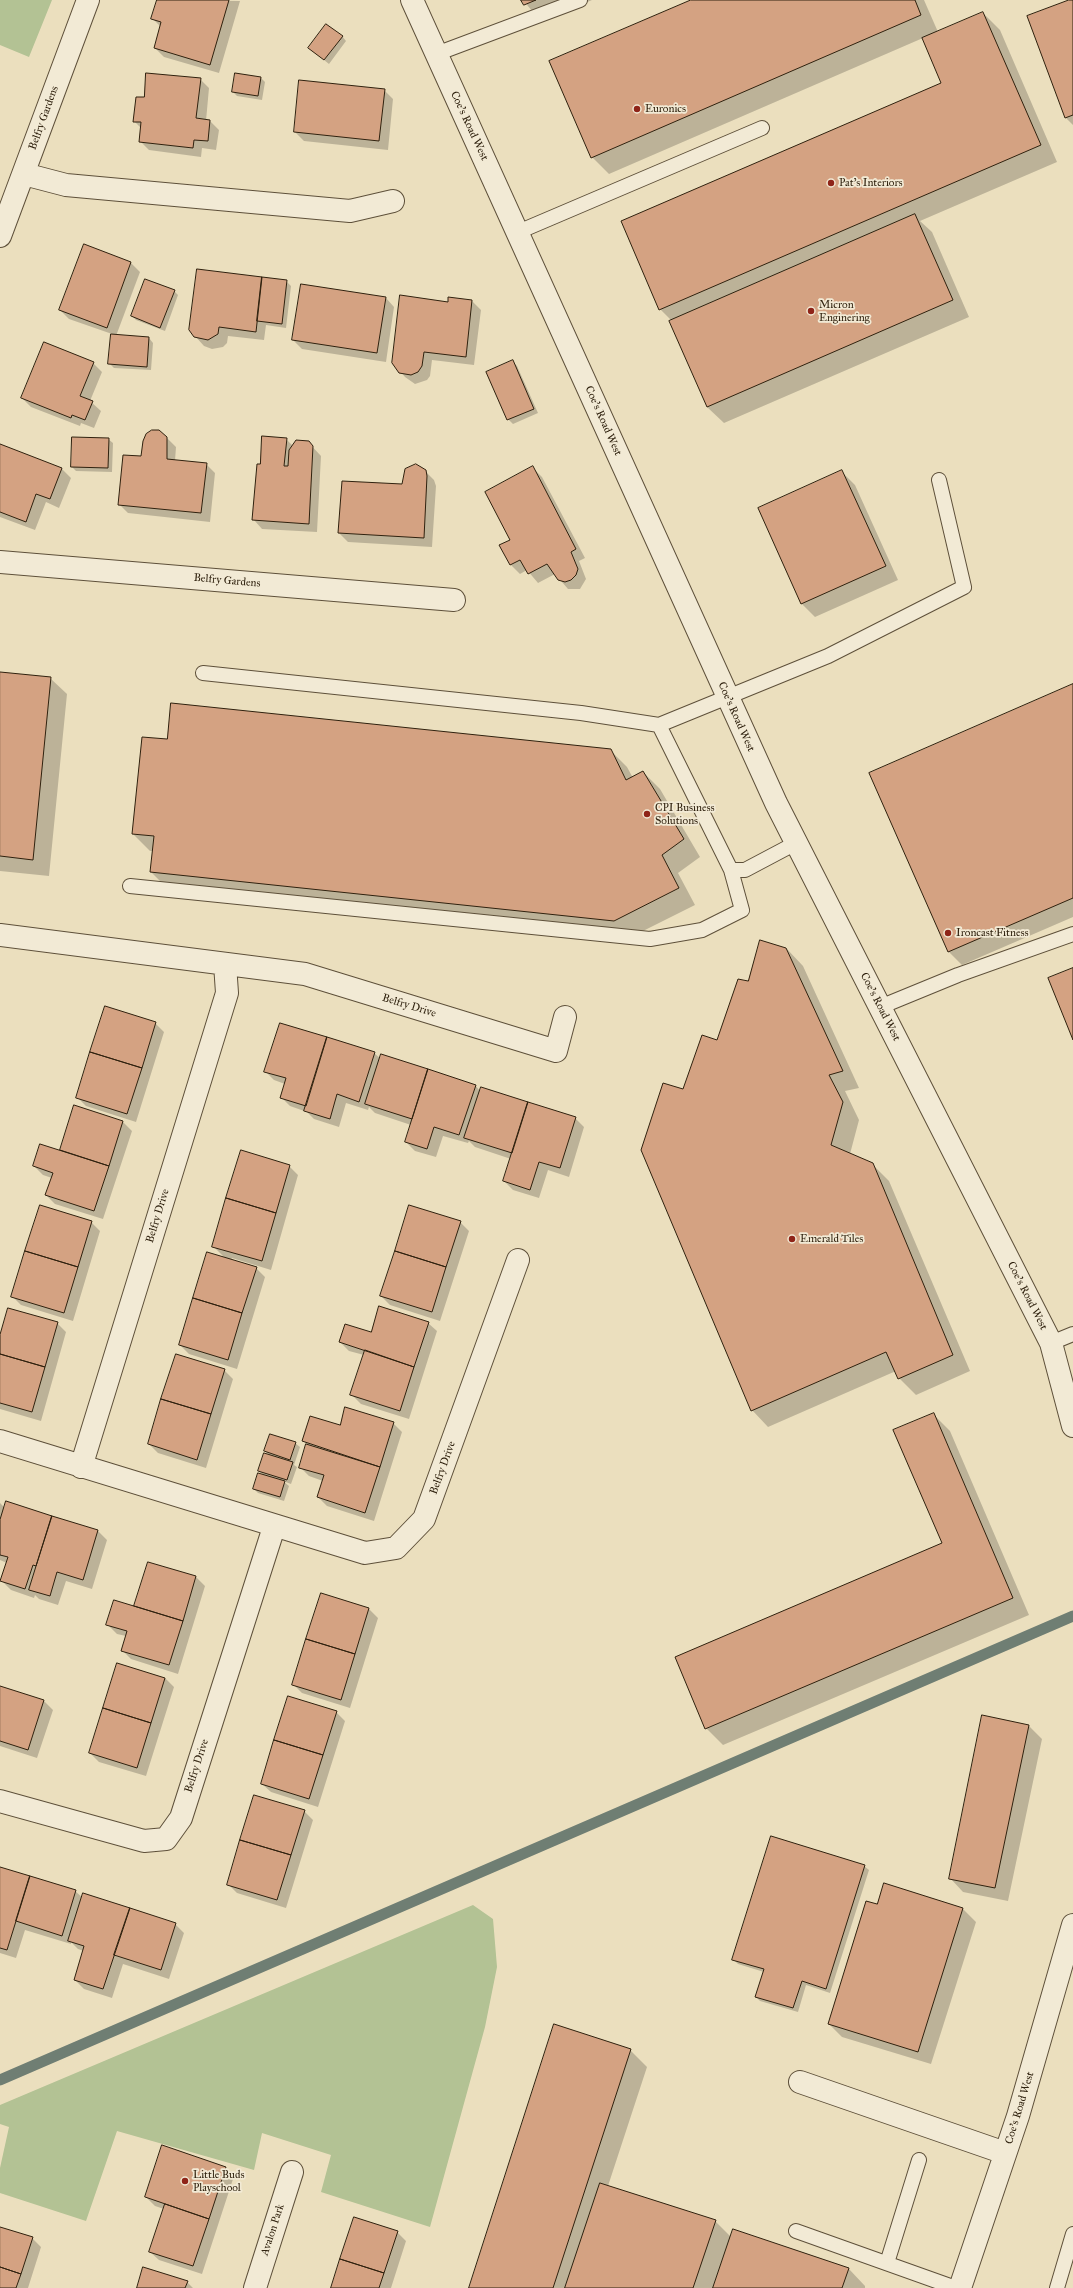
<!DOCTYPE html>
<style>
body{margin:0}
canvas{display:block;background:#ebdfbe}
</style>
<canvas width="1073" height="2288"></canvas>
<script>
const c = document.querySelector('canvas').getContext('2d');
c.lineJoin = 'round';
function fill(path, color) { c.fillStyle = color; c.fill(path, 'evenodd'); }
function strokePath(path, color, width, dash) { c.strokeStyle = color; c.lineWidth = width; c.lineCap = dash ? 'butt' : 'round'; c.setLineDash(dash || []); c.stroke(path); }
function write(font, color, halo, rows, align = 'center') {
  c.font = font + ' "IM FELL Great Primer",serif'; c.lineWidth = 3.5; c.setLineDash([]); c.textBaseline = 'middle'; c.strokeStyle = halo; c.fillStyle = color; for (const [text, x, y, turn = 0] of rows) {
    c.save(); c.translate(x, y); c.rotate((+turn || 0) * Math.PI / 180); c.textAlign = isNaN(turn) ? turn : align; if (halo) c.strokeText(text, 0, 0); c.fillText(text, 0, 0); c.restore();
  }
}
fill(new Path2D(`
 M 0,0 L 52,0 L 29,57 L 0,45 Z
 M 473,1905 L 493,1919 L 497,1967 L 485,2027 L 430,2227 L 321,2192 L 331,2155 L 262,2133 L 254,2170 L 117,2131 L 86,2221 L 0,2193 L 0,2168 L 9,2127 L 0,2124 L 0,2105 Z`), '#b3c294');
fill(new Path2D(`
 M 158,0 L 240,1 L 219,73 L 164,57 L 155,48 L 161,27 L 152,18 Z
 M 523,0 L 592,0 L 541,22 Z
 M 693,0 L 924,0 L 938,32 L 983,13 L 1000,30 L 1057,162 L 920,221 L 932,232 L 969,317 L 724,423 L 707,407 L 672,321 L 660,309 L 942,83 L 923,38 L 609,174 L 592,157 Z
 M 1073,0 L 1073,125 L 1066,118 L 1028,16 Z
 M 342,36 L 346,41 L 329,64 L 309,48 Z
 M 236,74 L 261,78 L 265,82 L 262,100 L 237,96 L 233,92 Z
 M 200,79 L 209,88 L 206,121 L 210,121 L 219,130 L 216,150 L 202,148 L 201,157 L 149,150 L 140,141 L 141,128 L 134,121 L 144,98 Z
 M 384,90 L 393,99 L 388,150 L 304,141 L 295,132 Z
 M 131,263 L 140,272 L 116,336 L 149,338 L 153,343 L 151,370 L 114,368 L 109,363 L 112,334 L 69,319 L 60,310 Z
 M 286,281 L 291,286 L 286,328 L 266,325 L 264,340 L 228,336 L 227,343 L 223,347 L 212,349 L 204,346 L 195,336 Z
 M 174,291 L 178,295 L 165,331 L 136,320 L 132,316 Z
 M 386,298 L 394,307 L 386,362 L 302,349 L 293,340 Z
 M 472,301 L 481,310 L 474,365 L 432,360 L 430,376 L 427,380 L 415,384 L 405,377 L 393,363 L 449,303 Z
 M 513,362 L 517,366 L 538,413 L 513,424 L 508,419 Z
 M 93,363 L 102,372 L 90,401 L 101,411 L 94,428 L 81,423 L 80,426 L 31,407 L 22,398 Z
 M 167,438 L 176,447 L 175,461 L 206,464 L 215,473 L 210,522 L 128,513 L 119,504 L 142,458 Z
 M 108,439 L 113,443 L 112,472 L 76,471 L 72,467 Z
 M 286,439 L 293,446 L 308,442 L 321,456 L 317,532 L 262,529 L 254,520 L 261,465 Z
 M 0,445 L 62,469 L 71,478 L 59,508 L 46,502 L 35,530 L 0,517 Z
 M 533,468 L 542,477 L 585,558 L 579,561 L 586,579 L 580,589 L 568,589 L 555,574 L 538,583 L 527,570 L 520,574 L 511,565 L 511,540 Z
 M 425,471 L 434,480 L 436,486 L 432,547 L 348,542 L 339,533 Z
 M 842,472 L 855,485 L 898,580 L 815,617 L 802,604 L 759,509 Z
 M 0,673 L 50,678 L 67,694 L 49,876 L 0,871 Z
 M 1073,685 L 1073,917 L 962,965 L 949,952 L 871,773 Z
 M 168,740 L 610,750 L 627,767 L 633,778 L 643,772 L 660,789 L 700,857 L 678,873 L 695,905 L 631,937 L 168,889 L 151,872 L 153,851 L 150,851 L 133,834 Z
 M 786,948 L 803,966 L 859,1088 L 845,1091 L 859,1120 L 850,1154 L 872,1164 L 889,1181 L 970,1371 L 916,1395 L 899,1378 L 896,1371 L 768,1427 L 752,1410 L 684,1091 L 718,1042 L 749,982 Z
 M 155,1023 L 164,1032 L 136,1122 L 86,1106 L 77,1097 Z
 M 374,1053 L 381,1059 L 382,1056 L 475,1085 L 480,1091 L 575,1118 L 584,1127 L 569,1177 L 548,1170 L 539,1198 L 513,1190 L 504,1181 L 511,1159 L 475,1147 L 469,1141 L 468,1143 L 443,1136 L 436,1157 L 415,1151 L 406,1142 L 411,1125 L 375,1113 L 369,1107 L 368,1110 L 346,1103 L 339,1127 L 314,1119 L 307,1112 L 290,1106 L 281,1097 L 285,1084 L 274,1080 L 265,1071 Z
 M 75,1106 L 123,1122 L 132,1131 L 103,1219 L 55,1204 L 46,1195 L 52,1178 L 43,1175 L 34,1166 L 60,1151 Z
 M 289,1166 L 298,1175 L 271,1270 L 232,1258 L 231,1260 L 256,1268 L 265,1277 L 237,1369 L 189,1354 L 180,1345 L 225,1258 L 213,1246 Z
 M 91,1222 L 100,1231 L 73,1321 L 21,1305 L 12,1296 Z
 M 460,1222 L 469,1231 L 440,1321 L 390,1305 L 381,1296 Z
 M 57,1323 L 66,1332 L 41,1421 L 0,1409 L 0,1339 Z
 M 428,1323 L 437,1331 L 409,1419 L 361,1404 L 352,1395 L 364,1355 L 349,1351 L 340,1342 L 371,1333 Z
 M 224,1370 L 233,1379 L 206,1468 L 158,1453 L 149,1444 Z
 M 933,1414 L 950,1431 L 1029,1615 L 723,1745 L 706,1728 L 943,1544 Z
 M 393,1423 L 402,1432 L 374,1521 L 327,1506 L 318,1497 L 323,1481 L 309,1476 L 300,1467 L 307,1445 L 303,1440 L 340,1427 Z
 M 295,1443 L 300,1447 L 294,1465 L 297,1467 L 291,1484 L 283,1481 L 289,1486 L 284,1501 L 258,1493 L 254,1489 L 264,1476 L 259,1471 L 270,1456 L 265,1451 Z
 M 7,1502 L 98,1531 L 107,1540 L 92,1589 L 66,1581 L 58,1605 L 39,1599 L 35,1595 L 34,1598 L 11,1590 L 2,1581 L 7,1563 L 0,1560 L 0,1503 L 5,1508 Z
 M 149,1563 L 196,1577 L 205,1586 L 178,1674 L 131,1659 L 122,1650 L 126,1636 L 117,1634 L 108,1625 L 135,1607 Z
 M 369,1609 L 378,1618 L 350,1708 L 302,1693 L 293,1684 Z
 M 165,1678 L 174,1687 L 146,1776 L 99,1762 L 90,1753 Z
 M 0,1687 L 44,1701 L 53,1710 L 37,1758 L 0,1746 Z
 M 336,1712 L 345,1721 L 318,1807 L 271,1792 L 262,1784 Z
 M 1029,1726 L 1042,1739 L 1008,1901 L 963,1892 L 950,1878 Z
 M 304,1811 L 313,1820 L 286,1908 L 237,1893 L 228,1884 Z
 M 864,1866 L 869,1870 L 830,1993 L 806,1985 L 798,2012 L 760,2001 L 756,1997 L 764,1972 L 738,1964 L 733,1959 Z
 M 0,1868 L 75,1891 L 83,1898 L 175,1924 L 184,1933 L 169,1979 L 123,1964 L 112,1998 L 84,1989 L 75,1980 L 84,1951 L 78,1949 L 71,1942 L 71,1944 L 25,1930 L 16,1958 L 0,1953 Z
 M 878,1905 L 962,1908 L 976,1922 L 931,2064 L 842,2037 L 829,2024 Z
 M 630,2050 L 647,2067 L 608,2186 L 715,2221 L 731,2237 L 849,2269 L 865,2286 L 865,2288 L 470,2288 Z
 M 225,2168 L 234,2176 L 202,2274 L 159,2260 L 150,2252 L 164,2209 L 155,2206 L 146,2197 Z
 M 0,2228 L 32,2238 L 41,2247 L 28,2288 L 0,2288 Z
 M 397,2232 L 406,2241 L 391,2288 L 332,2288 Z
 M 187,2282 L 193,2288 L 138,2288 Z`), '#0003');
strokePath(new Path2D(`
 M 0,2080 L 1073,1616`), '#6f7e73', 11);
const building = new Path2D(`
 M 157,0 L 229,0 L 210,65 L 154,48 L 161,22 L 151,19 Z
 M 521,0 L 536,0 L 524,5 Z
 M 691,0 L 915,0 L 921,15 L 591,158 L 549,61 Z
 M 1069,0 L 1073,0 L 1073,115 L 1065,118 L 1027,16 Z
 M 983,12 L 1041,145 L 659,310 L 621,221 L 941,83 L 922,38 Z
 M 326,24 L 343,36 L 324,60 L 308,48 Z
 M 146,73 L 201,78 L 196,118 L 210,120 L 208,141 L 194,140 L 193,148 L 139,142 L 141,122 L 133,122 L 136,97 L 144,97 Z
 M 235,73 L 261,77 L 258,96 L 232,92 Z
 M 299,80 L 385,89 L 379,141 L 294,132 Z
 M 915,214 L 953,300 L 707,407 L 669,321 Z
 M 84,244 L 131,262 L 107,328 L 59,310 Z
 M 197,269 L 262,277 L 256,332 L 219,327 L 218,334 L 208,340 L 194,337 L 189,330 Z
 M 262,277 L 287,280 L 282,324 L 257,321 Z
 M 145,279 L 175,290 L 160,328 L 131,316 Z
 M 301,284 L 386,297 L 377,353 L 292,340 Z
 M 400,295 L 448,302 L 448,297 L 472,300 L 466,357 L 424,352 L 422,366 L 418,372 L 411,375 L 399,373 L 392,363 Z
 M 111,334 L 149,337 L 147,367 L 108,364 Z
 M 44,342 L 94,362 L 80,396 L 93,401 L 85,420 L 72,415 L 71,418 L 21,398 Z
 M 513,360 L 534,409 L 507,420 L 486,372 Z
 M 152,430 L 159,430 L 167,437 L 167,459 L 207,463 L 201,513 L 118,505 L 123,455 L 141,456 L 143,441 L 146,434 Z
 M 262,436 L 287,438 L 284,466 L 288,466 L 289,450 L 296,440 L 309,441 L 313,446 L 309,524 L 252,520 L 257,464 L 260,464 Z
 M 72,437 L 109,438 L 108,468 L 71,467 Z
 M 0,444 L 62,468 L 50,499 L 36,494 L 26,522 L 0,512 Z
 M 416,464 L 426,470 L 427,476 L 424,538 L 338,533 L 342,481 L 402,484 L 405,469 Z
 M 533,466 L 576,549 L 571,552 L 578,569 L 576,575 L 571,580 L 565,582 L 558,580 L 547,564 L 528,574 L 520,560 L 510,565 L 499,545 L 510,540 L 485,492 Z
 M 842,470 L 886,566 L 801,604 L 758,508 Z
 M 0,672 L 51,677 L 33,860 L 0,856 Z
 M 1073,684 L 1073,898 L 948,952 L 869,773 Z
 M 171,703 L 611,749 L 626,780 L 643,771 L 684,839 L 662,855 L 679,888 L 614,921 L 150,872 L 154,836 L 132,834 L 142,737 L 167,739 Z
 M 760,940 L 786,948 L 843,1071 L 829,1075 L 843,1102 L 831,1145 L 873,1163 L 953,1355 L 898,1379 L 886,1352 L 751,1411 L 641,1150 L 663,1083 L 683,1089 L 702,1035 L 717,1040 L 738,979 L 748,981 Z
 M 1073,968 L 1073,1040 L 1048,978 Z
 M 105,1006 L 156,1022 L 142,1068 L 90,1052 Z
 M 280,1023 L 327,1037 L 306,1106 L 280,1098 L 286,1078 L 264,1072 Z
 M 327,1037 L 375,1052 L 359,1102 L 337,1094 L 330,1119 L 304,1111 Z
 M 90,1052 L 142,1068 L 127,1114 L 76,1098 Z
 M 381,1054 L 428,1069 L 412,1119 L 365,1104 Z
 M 428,1069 L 476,1085 L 459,1135 L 434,1127 L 427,1149 L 405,1142 Z
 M 481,1087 L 528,1102 L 512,1153 L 464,1138 Z
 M 528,1102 L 576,1117 L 560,1168 L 539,1162 L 530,1190 L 503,1181 Z
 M 74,1105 L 123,1121 L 109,1166 L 60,1150 Z
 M 40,1144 L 109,1166 L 94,1211 L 45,1195 L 53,1173 L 33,1166 Z
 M 241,1150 L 290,1165 L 276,1213 L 226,1198 Z
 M 226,1198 L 276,1213 L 262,1261 L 212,1247 Z
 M 40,1205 L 92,1221 L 78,1267 L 25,1251 Z
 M 409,1205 L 461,1221 L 446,1267 L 395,1251 Z
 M 25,1251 L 78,1267 L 64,1313 L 11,1297 Z
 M 395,1251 L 446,1267 L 432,1312 L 380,1296 Z
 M 207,1252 L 257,1267 L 242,1313 L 193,1298 Z
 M 193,1298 L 242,1313 L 228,1360 L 179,1345 Z
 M 379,1306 L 429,1322 L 414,1367 L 339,1342 L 345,1324 L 371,1332 Z
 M 8,1308 L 58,1322 L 45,1367 L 0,1354 L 0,1335 Z
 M 365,1350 L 414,1367 L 400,1411 L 350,1395 Z
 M 0,1354 L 45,1367 L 32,1412 L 0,1403 Z
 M 176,1354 L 225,1369 L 211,1414 L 161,1399 Z
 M 161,1399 L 211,1414 L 197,1460 L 148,1444 Z
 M 345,1407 L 394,1422 L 380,1467 L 302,1441 L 310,1416 L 340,1425 Z
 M 934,1413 L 1013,1598 L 705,1729 L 675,1657 L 942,1543 L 893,1430 Z
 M 270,1434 L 296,1442 L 290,1460 L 264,1451 Z
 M 306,1444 L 380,1467 L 365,1513 L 317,1497 L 324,1475 L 299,1468 Z
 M 264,1453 L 293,1462 L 287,1480 L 258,1471 Z
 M 258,1473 L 285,1481 L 280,1497 L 253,1489 Z
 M 6,1501 L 52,1516 L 36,1566 L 33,1565 L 25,1589 L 0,1581 L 8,1557 L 0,1555 L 0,1520 Z
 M 52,1516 L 98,1530 L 83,1580 L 57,1572 L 50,1596 L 29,1590 Z
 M 148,1562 L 196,1576 L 183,1621 L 134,1606 Z
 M 321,1593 L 369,1608 L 355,1654 L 306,1639 Z
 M 114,1600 L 183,1621 L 169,1665 L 121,1651 L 127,1631 L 106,1625 Z
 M 306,1639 L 355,1654 L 341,1700 L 292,1685 Z
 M 117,1663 L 165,1678 L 151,1723 L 103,1708 Z
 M 0,1686 L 44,1700 L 28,1750 L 0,1741 Z
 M 288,1696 L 337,1711 L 323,1755 L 274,1740 Z
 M 103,1708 L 151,1723 L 137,1768 L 89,1753 Z
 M 982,1715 L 1029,1725 L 995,1888 L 949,1879 Z
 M 274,1740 L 323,1755 L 309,1799 L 261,1784 Z
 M 254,1795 L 305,1810 L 291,1855 L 240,1840 Z
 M 771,1836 L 865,1865 L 826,1989 L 802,1981 L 793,2008 L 755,1997 L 764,1969 L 732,1960 Z
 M 240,1840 L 291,1855 L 277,1900 L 227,1885 Z
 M 0,1867 L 30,1876 L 7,1950 L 0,1948 Z
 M 30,1876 L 76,1890 L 62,1936 L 16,1921 Z
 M 884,1883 L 963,1908 L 918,2052 L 828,2024 L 866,1901 L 877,1904 Z
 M 83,1893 L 130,1908 L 103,1989 L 74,1980 L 84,1946 L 68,1941 Z
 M 130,1908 L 176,1923 L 161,1970 L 114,1955 Z
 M 554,2024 L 631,2049 L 553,2288 L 469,2288 Z
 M 162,2145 L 226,2167 L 209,2219 L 145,2197 Z
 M 600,2183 L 716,2220 L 693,2288 L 565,2288 Z
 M 165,2204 L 209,2219 L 193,2266 L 149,2252 Z
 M 354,2217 L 398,2231 L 384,2273 L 340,2259 Z
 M 0,2227 L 33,2237 L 21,2274 L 0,2267 Z
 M 733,2229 L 849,2268 L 842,2288 L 713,2288 Z
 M 340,2259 L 384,2273 L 379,2288 L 331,2288 Z
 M 0,2267 L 21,2274 L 16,2288 L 0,2288 Z
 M 143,2267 L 188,2281 L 185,2288 L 137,2288 Z`);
fill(building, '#d4a282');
strokePath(building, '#2f210e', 1);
const lane = new Path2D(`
 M 436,54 L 580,0
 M 518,232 L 762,128
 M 203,673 L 581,713 L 659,725 L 828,656 L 964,587 L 939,480
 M 659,725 L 731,870 L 745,870 L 796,843
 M 130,886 L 650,939 L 702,930 L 742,910 L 731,870
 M 880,1007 L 958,975 L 1073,934
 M 1051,1343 L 1073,1334
 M 796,2231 L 956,2288
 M 887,2263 L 919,2160
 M 1057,2288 L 1073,2234`);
const street = new Path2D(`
 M 412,0 L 776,803 L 1051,1343 L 1073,1426
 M 24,174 L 66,185 L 350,211 L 393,201
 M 0,236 L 88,0
 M 0,562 L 454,600
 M 0,935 L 305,974 L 556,1051 L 565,1017
 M 0,1441 L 365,1553 L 396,1548 L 424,1519 L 518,1260
 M 81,1467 L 227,993 L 225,964
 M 0,1801 L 144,1841 L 166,1839 L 181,1818 L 274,1527
 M 800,2082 L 1005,2153
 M 255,2288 L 292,2172
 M 960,2288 L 1018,2116 L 1073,1925`);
strokePath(lane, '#5e503a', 16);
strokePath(street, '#5e503a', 24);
strokePath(lane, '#f2ead5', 14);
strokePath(street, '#f2ead5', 22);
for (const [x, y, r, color] of [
 [637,109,4,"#8f2418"],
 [831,183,4,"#8f2418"],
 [811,311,4,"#8f2418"],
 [647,814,4,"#8f2418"],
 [948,933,4,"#8f2418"],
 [792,1239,4,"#8f2418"],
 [185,2181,4,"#8f2418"]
]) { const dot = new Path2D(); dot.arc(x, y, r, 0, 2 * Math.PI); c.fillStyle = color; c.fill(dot); strokePath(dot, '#f2ead5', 1.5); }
write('11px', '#2f210e', '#f2ead5', [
 ["Euronics",645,109],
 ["Pat's Interiors",839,183],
 ["Micron",819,305],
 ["Enginering",819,318],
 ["CPI Business",655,808],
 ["Solutions",655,821],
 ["Ironcast Fitness",956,933],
 ["Emerald Tiles",800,1239],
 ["Little Buds",193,2175],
 ["Playschool",193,2188]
], 'left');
write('11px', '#2f210e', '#f2ead5', [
 ["Belfry Gardens",44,118,-70],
 ["Coe's Road West",469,126,65],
 ["Coe's Road West",603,421,66],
 ["Belfry Gardens",227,581,5],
 ["Coe's Road West",736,717,66],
 ["Belfry Drive",409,1006,17],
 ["Coe's Road West",880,1007,63],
 ["Belfry Drive",158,1216,-73],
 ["Coe's Road West",1027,1296,63],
 ["Belfry Drive",443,1468,-70],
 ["Belfry Drive",197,1766,-72],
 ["Coe's Road West",1020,2108,-73],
 ["Avalon Park",273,2230,-72]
]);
</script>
